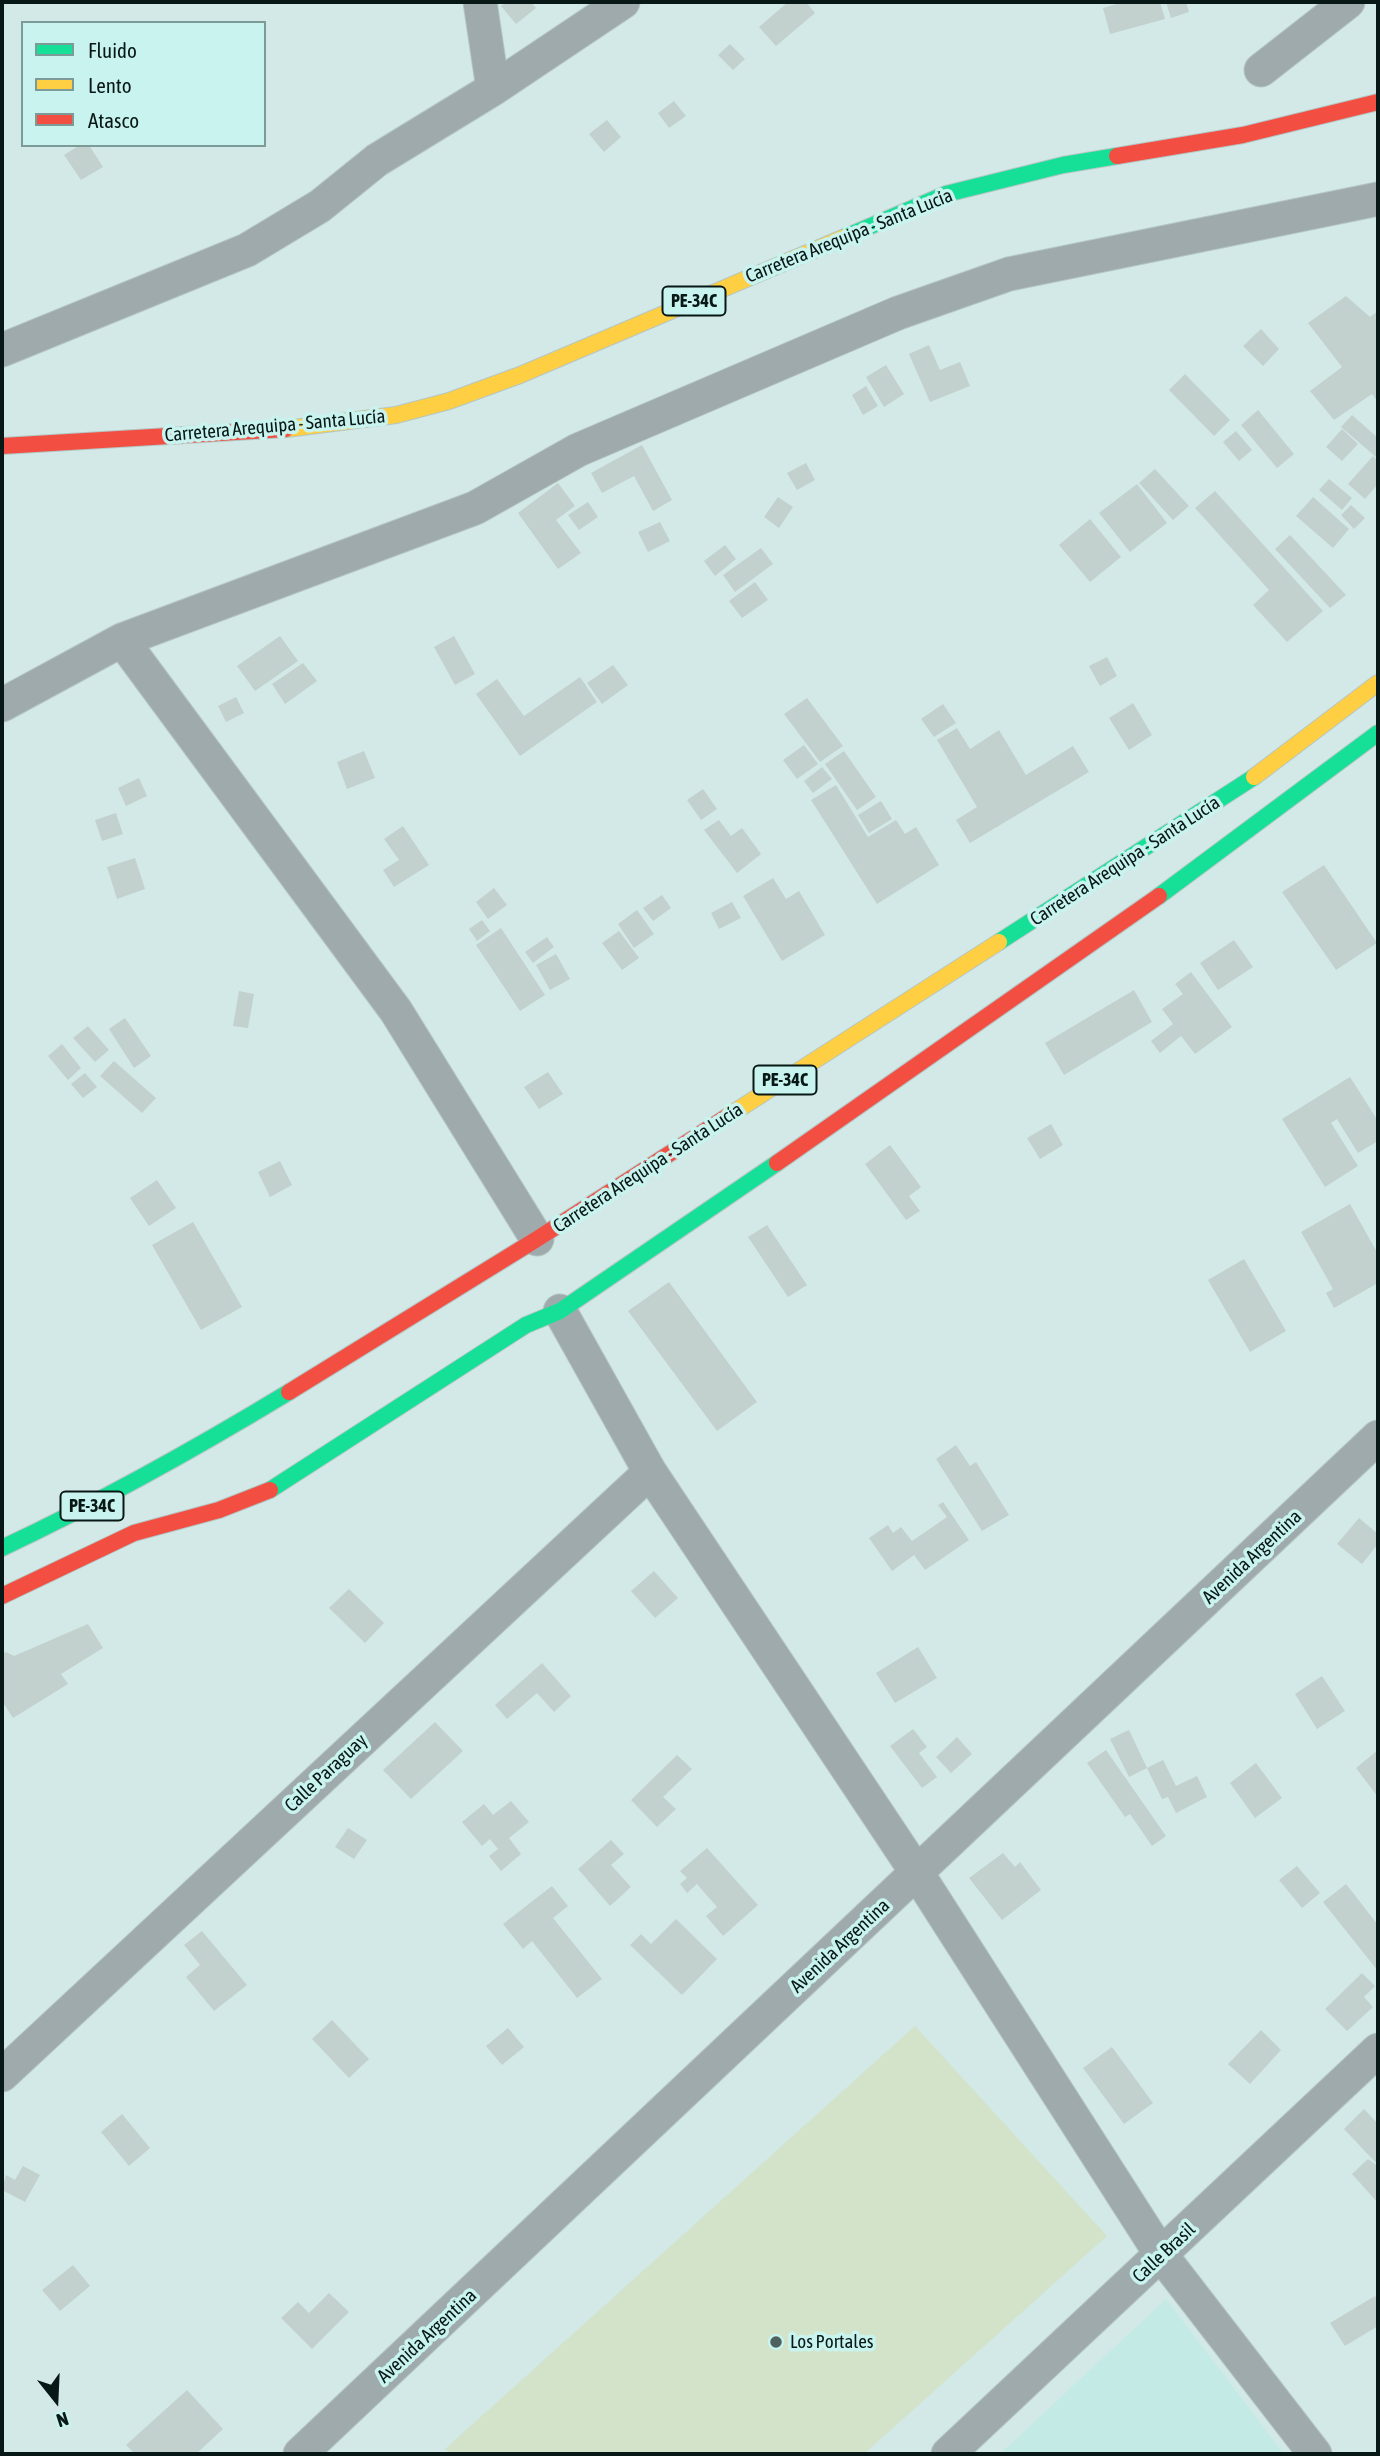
<!DOCTYPE html>
<meta charset="utf-8">
<style>
body{margin:0}
#map{position:relative;width:1380px;height:2456px;overflow:hidden;background:#d3e9e7;font-family:"Asap Condensed",sans-serif}
canvas{display:block}
.frame{position:absolute;inset:0;border:4px solid #081816;pointer-events:none}
.legend{position:absolute;left:21px;top:21px;width:245px;height:126px;box-sizing:border-box;background:#c9f3ee;border:2px solid #7c9b98;margin:0;padding:9px 12px;list-style:none;font-size:21px;color:#081816}
.legend li{display:flex;align-items:center;gap:14px;height:35px}
.legend b{width:35px;border:2px solid #7c9b98}
.north{position:absolute;left:21px;top:2365px;width:70px;height:70px;-webkit-text-stroke:5px #c9f3ee;paint-order:stroke;rotate:162deg;font-size:19px;font-weight:700;line-height:28px;text-align:center;color:#081816}
.north::after{content:'';display:block;margin:auto;width:24px;height:32px;background:#081816;clip-path:polygon(50% 0,100% 100%,50% 72%,0 100%)}
</style>
<div id="map">
<canvas width="1380" height="2456"></canvas>
<div class="frame"></div>
<ul class="legend">
<li><b style="height:9px;background:#16e098"></b>Fluido</li>
<li><b style="height:9px;background:#ffcf43"></b>Lento</li>
<li><b style="height:9px;background:#f24e42"></b>Atasco</li>
</ul>
<div class="north">N</div>
</div>
<script>
const c = document.querySelector('canvas').getContext('2d');
c.lineJoin = 'round';
function fill(path, color) { c.fillStyle = color; c.fill(path, 'evenodd'); }
function strokePath(path, color, width, dash) { c.strokeStyle = color; c.lineWidth = width; c.lineCap = dash ? 'butt' : 'round'; c.setLineDash(dash || []); c.stroke(path); }
function write(font, color, halo, rows, align = 'center') {
  c.font = font + ' "Asap Condensed",sans-serif'; c.lineWidth = 7; c.setLineDash([]); c.textBaseline = 'middle'; c.strokeStyle = halo; c.fillStyle = color; for (const [text, x, y, turn = 0] of rows) {
    c.save(); c.translate(x, y); c.rotate((+turn || 0) * Math.PI / 180); c.textAlign = isNaN(turn) ? turn : align; if (halo) c.strokeText(text, 0, 0); c.fillText(text, 0, 0); c.restore();
  }
}
fill(new Path2D(`
 M 1166,2299 L 1284,2454 L 1000,2454 Z`), '#c3eae5');
fill(new Path2D(`
 M 915,2026 L 1107,2236 L 864,2454 L 450,2454 L 445,2449 Z`), '#d2e3c9');
fill(new Path2D(`
 M 506,2 L 531,2 L 536,8 L 516,24 L 501,6 Z
 M 788,2 L 806,2 L 815,13 L 776,46 L 759,27 Z
 M 1124,2 L 1160,2 L 1165,19 L 1110,34 L 1103,8 Z
 M 1166,2 L 1186,2 L 1189,12 L 1171,18 Z
 M 730,44 L 745,59 L 733,70 L 718,55 Z
 M 674,101 L 686,116 L 669,128 L 658,113 Z
 M 607,120 L 621,137 L 604,152 L 589,134 Z
 M 80,145 L 89,145 L 103,167 L 81,180 L 64,155 Z
 M 1346,296 L 1370,317 L 1378,311 L 1378,402 L 1372,394 L 1334,420 L 1310,391 L 1342,367 L 1308,323 Z
 M 1261,329 L 1279,349 L 1263,366 L 1243,346 Z
 M 929,345 L 940,370 L 960,362 L 970,386 L 930,402 L 909,354 Z
 M 886,365 L 904,394 L 884,407 L 866,377 Z
 M 1185,374 L 1230,420 L 1214,436 L 1169,390 Z
 M 866,386 L 878,406 L 863,415 L 852,395 Z
 M 1258,410 L 1294,454 L 1277,468 L 1241,425 Z
 M 1352,415 L 1378,438 L 1376,457 L 1341,427 Z
 M 1342,429 L 1358,444 L 1342,461 L 1326,447 Z
 M 1236,431 L 1252,450 L 1239,461 L 1223,442 Z
 M 642,445 L 672,500 L 653,511 L 634,476 L 602,493 L 591,473 Z
 M 1373,456 L 1378,461 L 1378,484 L 1365,499 L 1348,484 Z
 M 806,463 L 815,480 L 797,490 L 787,473 Z
 M 1155,469 L 1189,506 L 1173,520 L 1139,483 Z
 M 1329,479 L 1352,498 L 1342,510 L 1319,490 Z
 M 558,483 L 575,506 L 556,520 L 581,553 L 558,569 L 518,513 Z
 M 1137,484 L 1167,523 L 1130,552 L 1099,513 Z
 M 1215,491 L 1323,611 L 1287,642 L 1253,605 L 1269,590 L 1195,508 Z
 M 778,497 L 793,507 L 779,528 L 764,517 Z
 M 1313,497 L 1349,529 L 1333,548 L 1296,516 Z
 M 588,502 L 598,517 L 579,530 L 568,515 Z
 M 1351,505 L 1365,518 L 1354,529 L 1341,515 Z
 M 1090,519 L 1121,557 L 1090,582 L 1059,545 Z
 M 660,522 L 670,541 L 648,552 L 638,532 Z
 M 1290,535 L 1346,595 L 1330,608 L 1275,549 Z
 M 725,545 L 736,559 L 715,576 L 704,561 Z
 M 761,548 L 773,564 L 735,592 L 723,575 Z
 M 755,582 L 768,600 L 742,618 L 729,601 Z
 M 280,636 L 298,661 L 255,691 L 237,666 Z
 M 454,636 L 475,674 L 455,685 L 434,647 Z
 M 1107,657 L 1117,676 L 1100,686 L 1089,666 Z
 M 303,663 L 317,681 L 285,704 L 272,684 Z
 M 613,665 L 628,685 L 602,704 L 587,683 Z
 M 580,677 L 597,702 L 520,756 L 476,694 L 497,679 L 524,716 Z
 M 236,697 L 244,713 L 226,722 L 218,706 Z
 M 807,698 L 843,746 L 820,762 L 784,714 Z
 M 1133,703 L 1152,735 L 1129,750 L 1109,718 Z
 M 943,704 L 956,723 L 934,737 L 921,719 Z
 M 957,728 L 970,749 L 999,730 L 1026,775 L 1073,746 L 1089,772 L 970,843 L 956,820 L 977,807 L 937,740 Z
 M 804,745 L 818,764 L 797,779 L 783,760 Z
 M 364,751 L 375,778 L 347,789 L 337,762 Z
 M 844,751 L 876,797 L 857,810 L 825,764 Z
 M 822,767 L 832,779 L 813,793 L 804,781 Z
 M 139,778 L 147,796 L 126,806 L 118,788 Z
 M 836,785 L 868,837 L 896,820 L 905,834 L 916,827 L 939,865 L 877,904 L 811,800 Z
 M 703,789 L 717,809 L 701,820 L 687,800 Z
 M 881,801 L 892,819 L 869,833 L 858,815 Z
 M 116,813 L 123,834 L 102,841 L 95,820 Z
 M 719,820 L 731,836 L 742,828 L 761,854 L 737,873 L 704,830 Z
 M 403,826 L 429,865 L 394,887 L 383,870 L 399,860 L 384,839 Z
 M 135,858 L 145,889 L 117,899 L 107,867 Z
 M 1324,865 L 1377,943 L 1336,970 L 1282,892 Z
 M 773,878 L 786,899 L 799,891 L 825,935 L 782,961 L 743,896 Z
 M 494,888 L 507,905 L 488,919 L 476,902 Z
 M 662,895 L 671,908 L 653,921 L 643,908 Z
 M 732,902 L 741,918 L 719,929 L 711,913 Z
 M 637,910 L 654,934 L 634,948 L 618,924 Z
 M 482,920 L 490,931 L 477,941 L 469,929 Z
 M 501,928 L 545,995 L 520,1011 L 476,945 Z
 M 619,931 L 639,958 L 622,970 L 602,943 Z
 M 547,937 L 554,947 L 533,963 L 525,952 Z
 M 1234,940 L 1253,967 L 1218,990 L 1200,963 Z
 M 556,954 L 570,979 L 550,990 L 536,965 Z
 M 1191,972 L 1232,1027 L 1195,1054 L 1181,1036 L 1160,1053 L 1151,1041 L 1173,1024 L 1162,1009 L 1183,994 L 1175,984 Z
 M 1134,990 L 1152,1022 L 1064,1075 L 1045,1043 Z
 M 239,991 L 254,994 L 248,1028 L 233,1026 Z
 M 125,1018 L 151,1056 L 134,1068 L 109,1029 Z
 M 88,1026 L 109,1050 L 95,1062 L 73,1038 Z
 M 62,1044 L 81,1068 L 68,1080 L 48,1056 Z
 M 114,1061 L 156,1098 L 142,1113 L 100,1076 Z
 M 548,1072 L 563,1094 L 539,1109 L 524,1087 Z
 M 85,1073 L 97,1087 L 83,1098 L 71,1084 Z
 M 1350,1077 L 1378,1121 L 1378,1141 L 1358,1153 L 1337,1119 L 1331,1123 L 1358,1166 L 1325,1187 L 1282,1119 Z
 M 1051,1124 L 1063,1145 L 1040,1159 L 1027,1138 Z
 M 890,1145 L 921,1187 L 909,1196 L 920,1211 L 906,1220 L 865,1164 Z
 M 280,1161 L 292,1185 L 270,1197 L 258,1172 Z
 M 157,1180 L 176,1208 L 149,1226 L 130,1198 Z
 M 1350,1204 L 1378,1254 L 1378,1283 L 1334,1308 L 1326,1293 L 1333,1289 L 1301,1232 Z
 M 193,1222 L 242,1307 L 201,1330 L 152,1245 Z
 M 767,1225 L 807,1285 L 788,1297 L 748,1237 Z
 M 1244,1259 L 1286,1331 L 1250,1352 L 1208,1280 Z
 M 669,1282 L 757,1402 L 717,1431 L 628,1311 Z
 M 956,1445 L 970,1466 L 976,1462 L 1009,1515 L 982,1531 L 936,1459 Z
 M 943,1502 L 969,1540 L 925,1570 L 914,1555 L 892,1571 L 869,1538 L 888,1525 L 893,1533 L 901,1527 L 912,1541 L 947,1517 L 938,1505 Z
 M 1359,1518 L 1378,1534 L 1378,1544 L 1362,1564 L 1337,1544 Z
 M 654,1571 L 678,1598 L 655,1618 L 631,1591 Z
 M 349,1589 L 384,1623 L 365,1643 L 329,1608 Z
 M 88,1624 L 103,1648 L 61,1674 L 68,1684 L 13,1718 L 2,1701 L 2,1654 L 6,1652 L 14,1656 Z
 M 918,1647 L 937,1678 L 895,1703 L 876,1673 Z
 M 542,1663 L 571,1696 L 554,1712 L 537,1693 L 507,1719 L 495,1705 Z
 M 1322,1676 L 1345,1711 L 1317,1729 L 1295,1694 Z
 M 435,1722 L 463,1751 L 411,1799 L 383,1770 Z
 M 913,1729 L 927,1747 L 919,1753 L 937,1777 L 922,1788 L 890,1746 Z
 M 1129,1730 L 1147,1768 L 1129,1777 L 1110,1739 Z
 M 957,1737 L 972,1754 L 951,1773 L 936,1757 Z
 M 1106,1750 L 1166,1836 L 1152,1846 L 1130,1814 L 1125,1817 L 1087,1763 Z
 M 1378,1750 L 1378,1797 L 1356,1768 Z
 M 677,1755 L 692,1769 L 663,1797 L 676,1809 L 657,1827 L 631,1800 Z
 M 1163,1760 L 1176,1786 L 1197,1776 L 1207,1797 L 1176,1813 L 1168,1797 L 1162,1799 L 1147,1768 Z
 M 1256,1763 L 1282,1798 L 1255,1818 L 1230,1783 Z
 M 511,1801 L 529,1822 L 509,1838 L 521,1854 L 501,1871 L 489,1856 L 498,1849 L 490,1839 L 482,1846 L 462,1822 L 484,1804 L 493,1815 Z
 M 348,1828 L 367,1840 L 354,1859 L 335,1847 Z
 M 611,1840 L 624,1854 L 611,1865 L 631,1887 L 610,1906 L 578,1869 Z
 M 707,1848 L 758,1905 L 723,1936 L 706,1916 L 717,1907 L 697,1884 L 687,1893 L 680,1884 L 687,1878 L 680,1871 Z
 M 1003,1853 L 1015,1867 L 1020,1862 L 1041,1890 L 1002,1920 L 969,1878 Z
 M 1297,1866 L 1320,1893 L 1302,1908 L 1279,1880 Z
 M 1346,1884 L 1378,1925 L 1378,1971 L 1323,1902 Z
 M 552,1886 L 568,1906 L 553,1918 L 602,1979 L 577,1998 L 532,1941 L 523,1949 L 503,1924 Z
 M 676,1919 L 717,1959 L 682,1995 L 630,1945 L 641,1934 L 651,1944 Z
 M 202,1931 L 247,1985 L 214,2011 L 186,1977 L 200,1965 L 184,1945 Z
 M 1362,1973 L 1375,1986 L 1364,1997 L 1373,2007 L 1347,2031 L 1325,2009 Z
 M 332,2020 L 369,2059 L 349,2078 L 312,2039 Z
 M 508,2028 L 524,2047 L 502,2065 L 486,2046 Z
 M 1261,2030 L 1281,2050 L 1250,2084 L 1228,2064 Z
 M 1112,2047 L 1153,2103 L 1124,2124 L 1083,2068 Z
 M 1364,2109 L 1378,2124 L 1378,2165 L 1344,2129 Z
 M 122,2114 L 150,2148 L 129,2166 L 101,2132 Z
 M 1368,2159 L 1378,2166 L 1378,2203 L 1352,2174 Z
 M 23,2166 L 40,2175 L 25,2202 L 2,2190 L 6,2175 L 15,2180 Z
 M 73,2265 L 90,2286 L 60,2311 L 42,2290 Z
 M 329,2293 L 349,2312 L 312,2349 L 281,2318 L 298,2302 L 309,2313 Z
 M 1375,2296 L 1378,2301 L 1378,2326 L 1345,2346 L 1330,2323 Z
 M 187,2390 L 223,2429 L 196,2454 L 135,2454 L 126,2445 Z`), '#c2d1cd');
const street = new Path2D(`
 M 480,2 L 493,89
 M 1261,70 L 1348,2
 M 2,350 L 247,250 L 320,206 L 377,160 L 493,89 L 623,2
 M 122,640 L 396,1011 L 537,1239
 M 2,705 L 122,640 L 475,508 L 578,450 L 898,313 L 1009,274 L 1378,199
 M 560,1311 L 650,1472 L 917,1873 L 1162,2256 L 1315,2454
 M 2,2075 L 650,1472
 M 300,2454 L 1378,1437
 M 948,2454 L 1378,2050`);
const fast = new Path2D(`
 M 845,237 L 946,194 L 1063,165 L 1117,156
 M 1159,896 L 1378,733
 M 999,942 L 1254,777
 M 270,1490 L 526,1325 L 560,1311 L 777,1163
 M 2,1548 C 102,1501 195,1449 289,1392`);
const slow = new Path2D(`
 M 286,429 L 396,415 L 449,401 L 520,375 L 845,237
 M 1254,777 L 1378,683
 M 725,1118 L 999,942`);
const jam = new Path2D(`
 M 1117,156 L 1243,135 L 1378,102
 M 2,446 L 286,429
 M 777,1163 L 1159,896
 M 289,1392 L 537,1239 L 725,1118
 M 2,1596 L 134,1533 L 219,1510 L 270,1490`);
strokePath(street, '#b4c6c4', 35);
strokePath(fast, '#b4c6c4', 18);
strokePath(slow, '#b4c6c4', 18);
strokePath(jam, '#b4c6c4', 18);
strokePath(street, '#9faaac', 33);
strokePath(fast, '#16e098', 16);
strokePath(slow, '#ffcf43', 16);
strokePath(jam, '#f24e42', 16);
for (const [x, y, r, color] of [
 [776,2342,7,"#4f615f"]
]) { const dot = new Path2D(); dot.arc(x, y, r, 0, 2 * Math.PI); c.fillStyle = color; c.fill(dot); strokePath(dot, '#c9f3ee', 2.5); }
for (const [x, y, w] of [
 [694,301,63],
 [785,1080,63],
 [92,1506,63]
]) { const box = new Path2D(); box.roundRect(x - w / 2, y - 14.5, w, 29, 5); c.fillStyle = '#c9f3ee'; c.fill(box); strokePath(box, '#081816', 2); }
write('bold 18px', '#081816', null, [
 ["PE-34C",694,301],
 ["PE-34C",785,1080],
 ["PE-34C",92,1506]
]);
write('19px', '#081816', '#c9f3ee', [
 ["Carretera Arequipa - Santa Lucía",849,236,-22],
 ["Carretera Arequipa - Santa Lucía",275,426,-5],
 ["Carretera Arequipa - Santa Lucía",1125,861,-33],
 ["Carretera Arequipa - Santa Lucía",648,1168,-33],
 ["Avenida Argentina",1252,1557,-43],
 ["Calle Paraguay",326,1773,-43],
 ["Avenida Argentina",840,1946,-43],
 ["Calle Brasil",1164,2253,-43],
 ["Avenida Argentina",427,2336,-43]
]);
write('19px', '#081816', '#c9f3ee', [
 ["Los Portales",790,2342]
], 'left');
</script>
